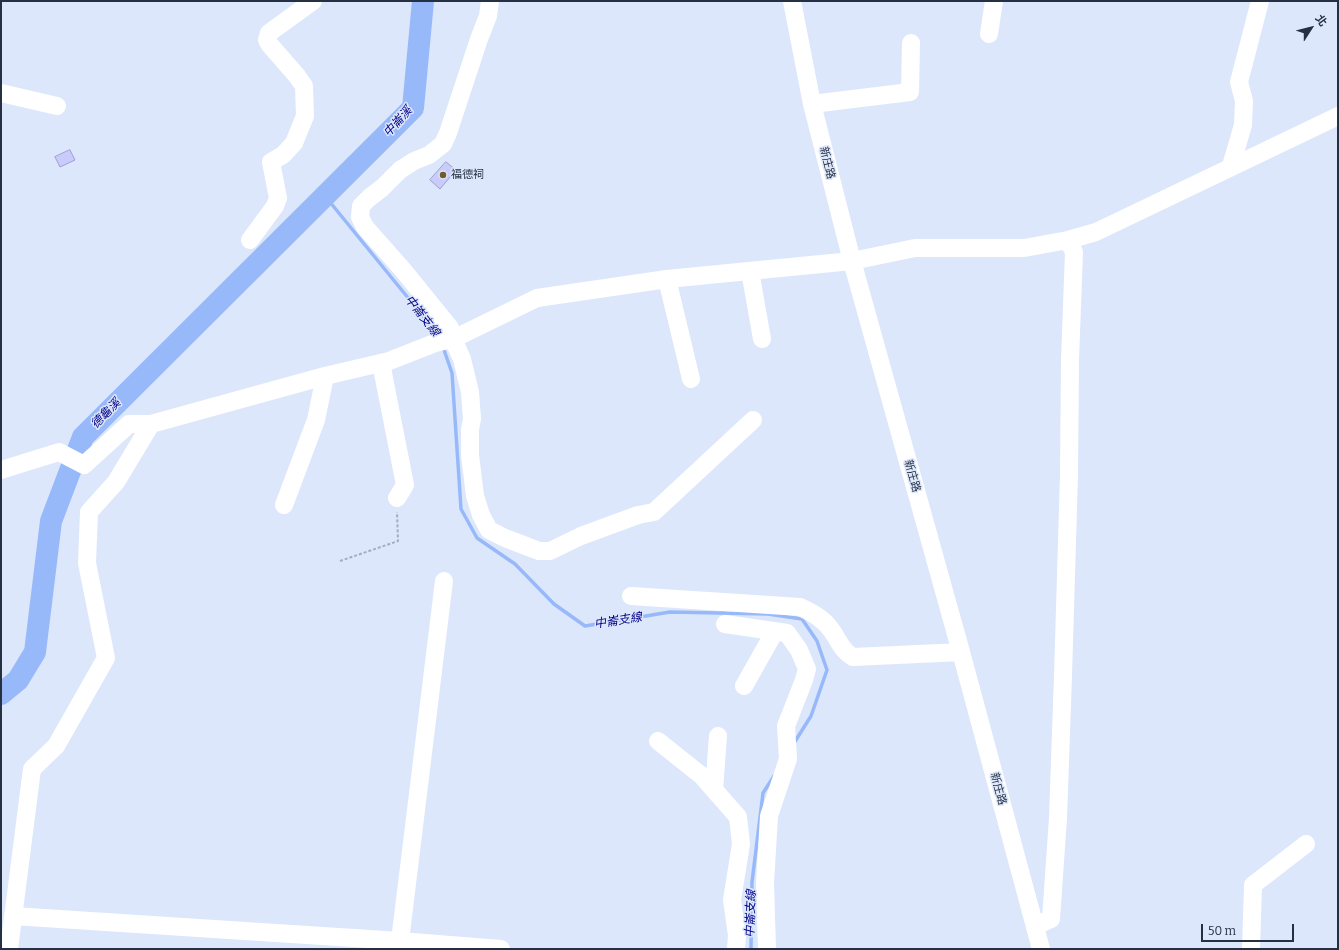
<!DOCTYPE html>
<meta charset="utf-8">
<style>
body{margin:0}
#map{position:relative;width:1339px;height:950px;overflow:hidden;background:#dde7fb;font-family:Bitter,"Noto Sans TC",serif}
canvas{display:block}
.frame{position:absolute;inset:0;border:2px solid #263043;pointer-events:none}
.north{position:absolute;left:1291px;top:8px;width:40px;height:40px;-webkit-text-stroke:3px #dde7fb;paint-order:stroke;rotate:54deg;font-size:11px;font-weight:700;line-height:16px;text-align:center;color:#263043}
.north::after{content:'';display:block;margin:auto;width:14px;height:18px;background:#263043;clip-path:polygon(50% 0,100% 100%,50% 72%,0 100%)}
.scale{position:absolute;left:1201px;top:924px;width:93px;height:18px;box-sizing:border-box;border:2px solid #263043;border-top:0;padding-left:5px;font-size:12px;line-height:14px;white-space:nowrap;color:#263043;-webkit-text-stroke:3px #dde7fb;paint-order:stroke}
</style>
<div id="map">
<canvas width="1339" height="950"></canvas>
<div class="frame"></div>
<div class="north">北</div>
<div class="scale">50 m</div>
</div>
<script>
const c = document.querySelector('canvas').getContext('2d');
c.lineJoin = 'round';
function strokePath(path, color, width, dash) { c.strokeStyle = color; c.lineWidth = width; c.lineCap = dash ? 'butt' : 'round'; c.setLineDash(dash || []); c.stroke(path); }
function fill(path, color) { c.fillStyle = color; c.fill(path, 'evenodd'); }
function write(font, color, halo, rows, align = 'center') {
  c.font = font + ' Bitter,"Noto Sans TC",serif'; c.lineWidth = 3; c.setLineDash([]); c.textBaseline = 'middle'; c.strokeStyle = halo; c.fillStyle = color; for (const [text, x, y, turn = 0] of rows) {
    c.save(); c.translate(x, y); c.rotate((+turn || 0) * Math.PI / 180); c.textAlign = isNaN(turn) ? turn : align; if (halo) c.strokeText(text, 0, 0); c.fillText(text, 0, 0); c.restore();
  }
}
strokePath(new Path2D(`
 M 325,196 L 440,337
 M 443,347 L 452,373 L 461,509 L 477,538 L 515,564 L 554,604 L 585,626 L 670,612 L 768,614 L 802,619 L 817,641 L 827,670 L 811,716 L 794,743
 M 751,949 L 752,882 L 763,793 L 774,776`), '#97b9fa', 3.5);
strokePath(new Path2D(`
 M 1,694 L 18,680 L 35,652 L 51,521 L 83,437 L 413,108 L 423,1`), '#97b9fa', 22);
const building = new Path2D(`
 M 70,150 L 75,160 L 60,167 L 55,157 Z
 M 446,162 L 456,170 L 440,189 L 430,180 Z`);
fill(building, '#c9cbfb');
strokePath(building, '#9d9ed1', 1);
strokePath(new Path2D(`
 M 340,561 L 398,541 L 397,512`), '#a3adc0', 2, [3, 2]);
strokePath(new Path2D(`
 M 490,1 L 488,16 L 479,39 L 448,133 L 443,144 L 429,155 L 414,161 L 400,170 L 382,188 L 369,198 L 361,206 L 360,217 L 365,227 L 403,270 L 450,328 L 453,339 L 462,359 L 470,392 L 472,419 L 470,429 L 470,455 L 475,496 L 481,515 L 489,530 L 505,538 L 539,551 L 550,551 L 581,536 L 638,515 L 654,512 L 753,420
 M 792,1 L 812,104 L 852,261 L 961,652 L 1041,949
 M 989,34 L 994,1
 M 1,93 L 57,106
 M 812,104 L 910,92 L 911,43
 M 1231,166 L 1243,125 L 1244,101 L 1239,82 L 1260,1
 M 250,240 L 275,206 L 278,198 L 271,162 L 283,155 L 294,143 L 305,116 L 304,86 L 297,76 L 270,45 L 267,40 L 269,33 L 313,1
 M 750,271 L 762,339
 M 667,279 L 691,379
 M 381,363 L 405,485 L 397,498
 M 1,470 L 59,452 L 84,465 L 129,424 L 151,424 L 325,376 L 389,361 L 435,343 L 453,339 L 537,298 L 667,279 L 852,261 L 915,248 L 1024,248 L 1068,240 L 1096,232 L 1338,116
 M 284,505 L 316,420 L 325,376
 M 631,596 L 800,607 C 813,613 824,619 832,631 C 839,641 842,651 853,657 L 961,652
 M 725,624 L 787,633 L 799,650 L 807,669 L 804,680 L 786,726 L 788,759 L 769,816 L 765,883 L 767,949
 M 744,686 L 775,631
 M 658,741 L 702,776 L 738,817 L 741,844 L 732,900 L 737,935 L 736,949
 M 714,790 L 718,736
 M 13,916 L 400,941 L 501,949
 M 1035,926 L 1051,919 L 1058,818 L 1063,676 L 1069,474 L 1070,360 L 1074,252 L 1068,240
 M 9,949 L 32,769 L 56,746 L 106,658 L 87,563 L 89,512 L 116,482 L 151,424
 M 399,949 L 444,581
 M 1251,949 L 1253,885 L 1306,844`), '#fff', 18);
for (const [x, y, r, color] of [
 [443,175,4,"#735c2c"]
]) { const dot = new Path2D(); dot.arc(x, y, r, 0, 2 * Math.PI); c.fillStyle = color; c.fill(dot); strokePath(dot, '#dde7fb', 1.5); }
write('11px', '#263043', '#dde7fb', [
 ["新庄路",827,163,76],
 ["新庄路",912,476,74],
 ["新庄路",998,789,75]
]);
write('11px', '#263043', '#dde7fb', [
 ["福德祠",451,175]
], 'left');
write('italic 12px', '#008', '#dde7fb', [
 ["中崙溪",398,122,-48],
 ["中崙支線",422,316,52],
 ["德龜溪",106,414,-45],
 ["中崙支線",618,621,-9],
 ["中崙支線",751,914,-88]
]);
</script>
